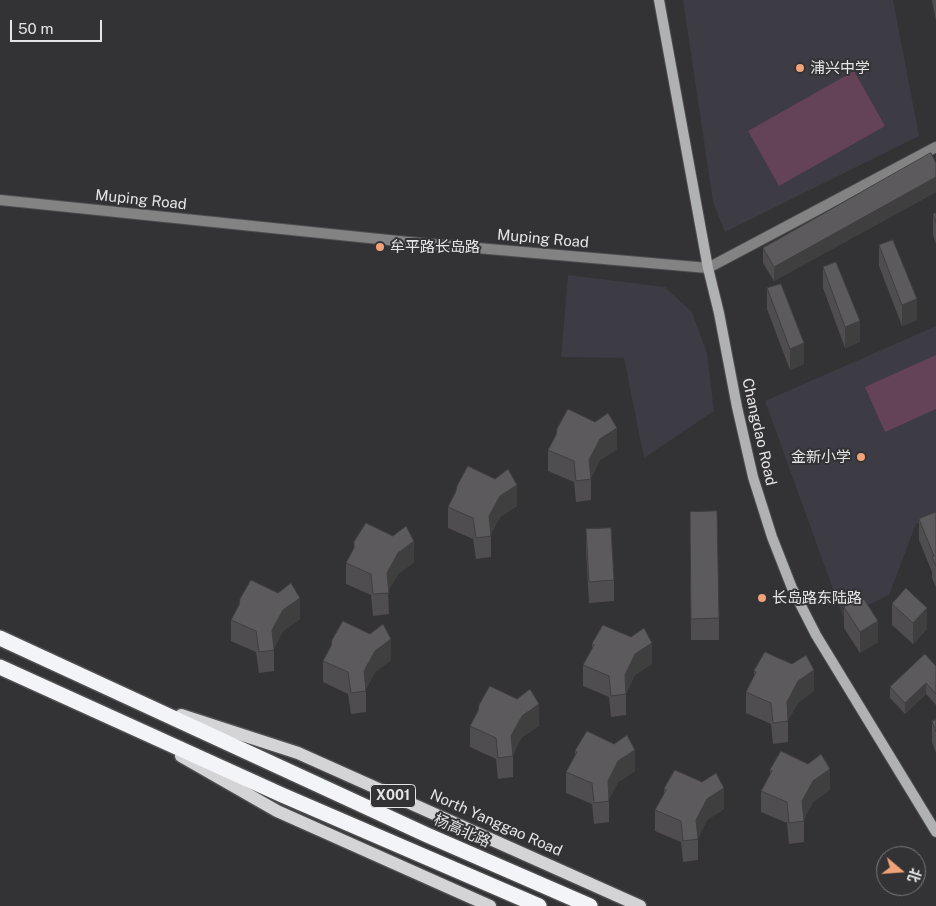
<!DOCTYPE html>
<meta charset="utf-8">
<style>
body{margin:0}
#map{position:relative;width:936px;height:906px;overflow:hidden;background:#333234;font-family:"Public Sans","Noto Sans SC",sans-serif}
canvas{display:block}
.north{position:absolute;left:876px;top:846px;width:50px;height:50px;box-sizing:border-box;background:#333234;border:1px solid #7a797b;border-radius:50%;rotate:108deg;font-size:14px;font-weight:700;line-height:20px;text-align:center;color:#e5e4e6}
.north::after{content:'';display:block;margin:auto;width:18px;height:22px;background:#efa378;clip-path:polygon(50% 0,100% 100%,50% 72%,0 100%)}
.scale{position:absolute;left:10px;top:20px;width:92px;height:22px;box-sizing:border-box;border:2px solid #e5e4e6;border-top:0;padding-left:6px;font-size:15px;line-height:18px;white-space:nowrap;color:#e5e4e6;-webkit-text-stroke:4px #333234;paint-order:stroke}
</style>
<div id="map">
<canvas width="936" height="906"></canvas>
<div class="north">北</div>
<div class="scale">50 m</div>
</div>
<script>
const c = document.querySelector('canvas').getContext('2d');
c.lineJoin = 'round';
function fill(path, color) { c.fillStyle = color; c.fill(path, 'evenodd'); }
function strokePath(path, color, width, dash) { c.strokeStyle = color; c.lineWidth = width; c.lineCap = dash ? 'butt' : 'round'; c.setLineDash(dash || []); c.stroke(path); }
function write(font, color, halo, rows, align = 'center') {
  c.font = font + ' "Public Sans","Noto Sans SC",sans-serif'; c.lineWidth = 4; c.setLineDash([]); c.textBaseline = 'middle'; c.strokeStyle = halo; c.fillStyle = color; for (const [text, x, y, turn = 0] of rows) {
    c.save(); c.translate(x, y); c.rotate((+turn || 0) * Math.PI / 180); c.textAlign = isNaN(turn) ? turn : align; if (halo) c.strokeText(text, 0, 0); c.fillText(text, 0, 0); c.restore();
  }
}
fill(new Path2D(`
 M 683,0 L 893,0 L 919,136 L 725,232 L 713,202 Z
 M 568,275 L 665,287 L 692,312 L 707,353 L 714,411 L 644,458 L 624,358 L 561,357 Z
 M 936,326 L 936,514 L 916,524 L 889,595 L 843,617 L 765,401 Z`), '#3d3b43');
fill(new Path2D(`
 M 854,71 L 885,126 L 779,186 L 748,131 Z
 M 936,355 L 936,409 L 885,432 L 865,387 Z`), '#644357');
const street = new Path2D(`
 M 0,200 L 408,242 L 708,268 L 936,147`);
const secondary = new Path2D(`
 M 659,0 L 708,268 L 719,313 L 737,407 L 753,477 L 772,537 L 792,588 L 816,635 L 936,832`);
const primary = new Path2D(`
 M 181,715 L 298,753 L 640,906
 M 181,756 L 277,811 L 490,906`);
const highway = new Path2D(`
 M 0,638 L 427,835 L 590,906
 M 0,667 L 282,795 L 539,906`);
strokePath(street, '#4f4e50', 12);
strokePath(secondary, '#4f4e50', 12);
strokePath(primary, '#4f4e50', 15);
strokePath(highway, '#4f4e50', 18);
strokePath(street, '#838384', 10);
strokePath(secondary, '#b0b1b3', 10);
strokePath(primary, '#d4d4d7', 12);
strokePath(highway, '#f3f4f7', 15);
fill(new Path2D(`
 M 932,0 L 936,0 L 936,21 Z
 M 936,163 L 936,192 L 774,281 L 763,263 L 763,248 Z
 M 936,213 L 936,244 L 933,235 L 933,214 Z
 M 879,245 L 917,320 L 902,326 L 879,266 Z
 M 823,267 L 860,342 L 845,348 L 823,288 Z
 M 767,288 L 804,364 L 790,370 L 767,309 Z
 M 556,435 L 617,449 L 600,460 L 591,478 L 591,500 L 576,502 L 574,482 L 548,471 L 548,450 Z
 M 517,506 L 500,517 L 491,534 L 491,557 L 476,559 L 473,539 L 448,528 L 448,507 Z
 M 936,512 L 936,587 L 932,578 L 932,572 L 919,540 L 919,519 Z
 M 586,529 L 614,580 L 614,601 L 589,603 L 586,550 Z
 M 690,533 L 719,618 L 719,640 L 691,640 Z
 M 354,548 L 414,562 L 398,574 L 388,591 L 389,614 L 373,616 L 371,595 L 346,584 L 346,563 Z
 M 892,604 L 927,629 L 913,644 L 892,625 Z
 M 844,607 L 878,642 L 860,653 L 844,628 Z
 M 300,619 L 283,631 L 274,648 L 274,671 L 259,673 L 256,652 L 231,641 L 231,620 Z
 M 631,637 L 652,664 L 635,675 L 626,693 L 626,715 L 611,717 L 609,697 L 583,686 L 583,665 L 592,649 L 592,644 Z
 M 391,660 L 375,672 L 366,689 L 366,712 L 351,714 L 348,694 L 323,682 L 323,661 Z
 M 936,666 L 936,705 L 926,694 L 905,714 L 890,698 L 890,687 Z
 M 754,671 L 814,691 L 798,703 L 788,720 L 788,742 L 773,744 L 771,724 L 746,713 L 746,692 L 754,676 Z
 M 478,711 L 539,726 L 522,737 L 513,754 L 513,777 L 498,779 L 496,759 L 470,747 L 470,726 Z
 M 936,720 L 936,753 L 932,742 L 932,721 Z
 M 575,751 L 635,771 L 618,782 L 609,799 L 609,822 L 594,824 L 592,804 L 566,793 L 566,772 L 575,755 Z
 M 770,770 L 830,790 L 813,802 L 804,819 L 804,842 L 789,844 L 787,823 L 761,812 L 761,791 L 770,775 Z
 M 664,789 L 724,809 L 707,820 L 698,838 L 698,860 L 683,862 L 681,842 L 655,831 L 655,810 L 664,794 Z`), '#4f4d4f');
fill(new Path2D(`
 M 936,177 L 936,192 L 774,281 L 774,267 Z
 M 917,299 L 917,320 L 902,326 L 902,305 Z
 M 860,321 L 860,342 L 845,348 L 845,327 Z
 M 804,343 L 804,364 L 790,370 L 790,349 Z
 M 617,428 L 617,449 L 600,460 L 590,479 L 589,460 L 600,439 Z
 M 517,485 L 517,506 L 500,517 L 489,537 L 489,516 L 500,496 Z
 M 414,541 L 414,562 L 398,574 L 387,594 L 387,573 L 398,553 Z
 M 300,598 L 300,619 L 283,631 L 272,651 L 272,630 L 283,610 Z
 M 927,608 L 927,629 L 913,644 L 913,623 Z
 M 878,621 L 878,642 L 860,653 L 860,632 Z
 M 391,639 L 391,660 L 375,672 L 364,692 L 364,671 L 375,651 Z
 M 652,643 L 652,664 L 635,675 L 625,694 L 625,675 L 635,654 Z
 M 814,670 L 814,691 L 798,703 L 787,723 L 787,702 L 798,681 Z
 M 926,683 L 926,694 L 905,714 L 905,703 Z
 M 539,704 L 539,726 L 522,737 L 511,757 L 511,736 L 522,716 Z
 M 635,750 L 635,771 L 618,782 L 608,802 L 608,781 L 618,761 Z
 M 830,769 L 830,790 L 813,802 L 802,822 L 802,801 L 813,781 Z
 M 724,788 L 724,809 L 707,820 L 696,841 L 696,820 L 707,799 Z`), '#403f40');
const building = new Path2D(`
 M 931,153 L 936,163 L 936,177 L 774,267 L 763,248 Z
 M 936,213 L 936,223 L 933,214 Z
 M 893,240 L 917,299 L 902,305 L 879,245 Z
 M 836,262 L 860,321 L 845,327 L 823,267 Z
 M 781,284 L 804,343 L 790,349 L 767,288 Z
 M 568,409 L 595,422 L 608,413 L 617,428 L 600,439 L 589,460 L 591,479 L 576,481 L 574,461 L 548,450 L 556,435 L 557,429 Z
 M 468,466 L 495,479 L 508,469 L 517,485 L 500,496 L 489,516 L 491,536 L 476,538 L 473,518 L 448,507 L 456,491 L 457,486 Z
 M 717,511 L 719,618 L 691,619 L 690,512 Z
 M 936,512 L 936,566 L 932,557 L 934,556 L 919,519 Z
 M 366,523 L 393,536 L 406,526 L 414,541 L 398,553 L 387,573 L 389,593 L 373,594 L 371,574 L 346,563 L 354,548 L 354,542 Z
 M 611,528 L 614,580 L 589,582 L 586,529 Z
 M 251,580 L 278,593 L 291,583 L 300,598 L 283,610 L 272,630 L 274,650 L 259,652 L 256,631 L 231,620 L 239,605 L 240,599 Z
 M 906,588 L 927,608 L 913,623 L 892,604 Z
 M 862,596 L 878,621 L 860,632 L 844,607 Z
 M 343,621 L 370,634 L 383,624 L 391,639 L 375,651 L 364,671 L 366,691 L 351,693 L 348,672 L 323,661 L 331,646 L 332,640 Z
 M 603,625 L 631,637 L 644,628 L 652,643 L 635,654 L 625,675 L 626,694 L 611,696 L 609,676 L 583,665 L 594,645 L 592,644 Z
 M 765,652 L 792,664 L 806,655 L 814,670 L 798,681 L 787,702 L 788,721 L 773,723 L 771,703 L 746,692 L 756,672 L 754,671 Z
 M 925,654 L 936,666 L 936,694 L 926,683 L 905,703 L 890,687 Z
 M 490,686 L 517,699 L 530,689 L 539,704 L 522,716 L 511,736 L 513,756 L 498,758 L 496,738 L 470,726 L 478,711 L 479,705 Z
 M 936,720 L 936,732 L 932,721 Z
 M 587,731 L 614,744 L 627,735 L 635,750 L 618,761 L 608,781 L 609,801 L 594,803 L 592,783 L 566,772 L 577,752 L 575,751 Z
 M 781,751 L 808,764 L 821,754 L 830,769 L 813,781 L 802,801 L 804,821 L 789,823 L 787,802 L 761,791 L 772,771 L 770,770 Z
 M 675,770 L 702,782 L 716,773 L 724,788 L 707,799 L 696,820 L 698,839 L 683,841 L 681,821 L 655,810 L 666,790 L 664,789 Z`);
fill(building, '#5c5a5c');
strokePath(building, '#403f40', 1);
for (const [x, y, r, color] of [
 [800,68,5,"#efa378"],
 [380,247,5,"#efa378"],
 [861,457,5,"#efa378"],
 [762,598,5,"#efa378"]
]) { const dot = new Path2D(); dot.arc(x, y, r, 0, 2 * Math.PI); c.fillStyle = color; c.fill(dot); strokePath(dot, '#333234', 2); }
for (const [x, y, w] of [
 [393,796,45]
]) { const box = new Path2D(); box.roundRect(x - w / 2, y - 11.5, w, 23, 4); c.fillStyle = '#333234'; c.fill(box); strokePath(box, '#e5e4e6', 1); }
write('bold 14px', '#e5e4e6', null, [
 ["X001",393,796]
]);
write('15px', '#e5e4e6', '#333234', [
 ["浦兴中学",810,68],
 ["牟平路长岛路",390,247],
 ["金新小学",851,457,"right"],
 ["长岛路东陆路",772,598]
], 'left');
write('15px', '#e5e4e6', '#333234', [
 ["Muping Road",141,200,6],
 ["Muping Road",543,239,5],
 ["Changdao Road",759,432,77],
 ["North Yanggao Road",496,823,24],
 ["杨高北路",462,831,24]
]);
</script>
